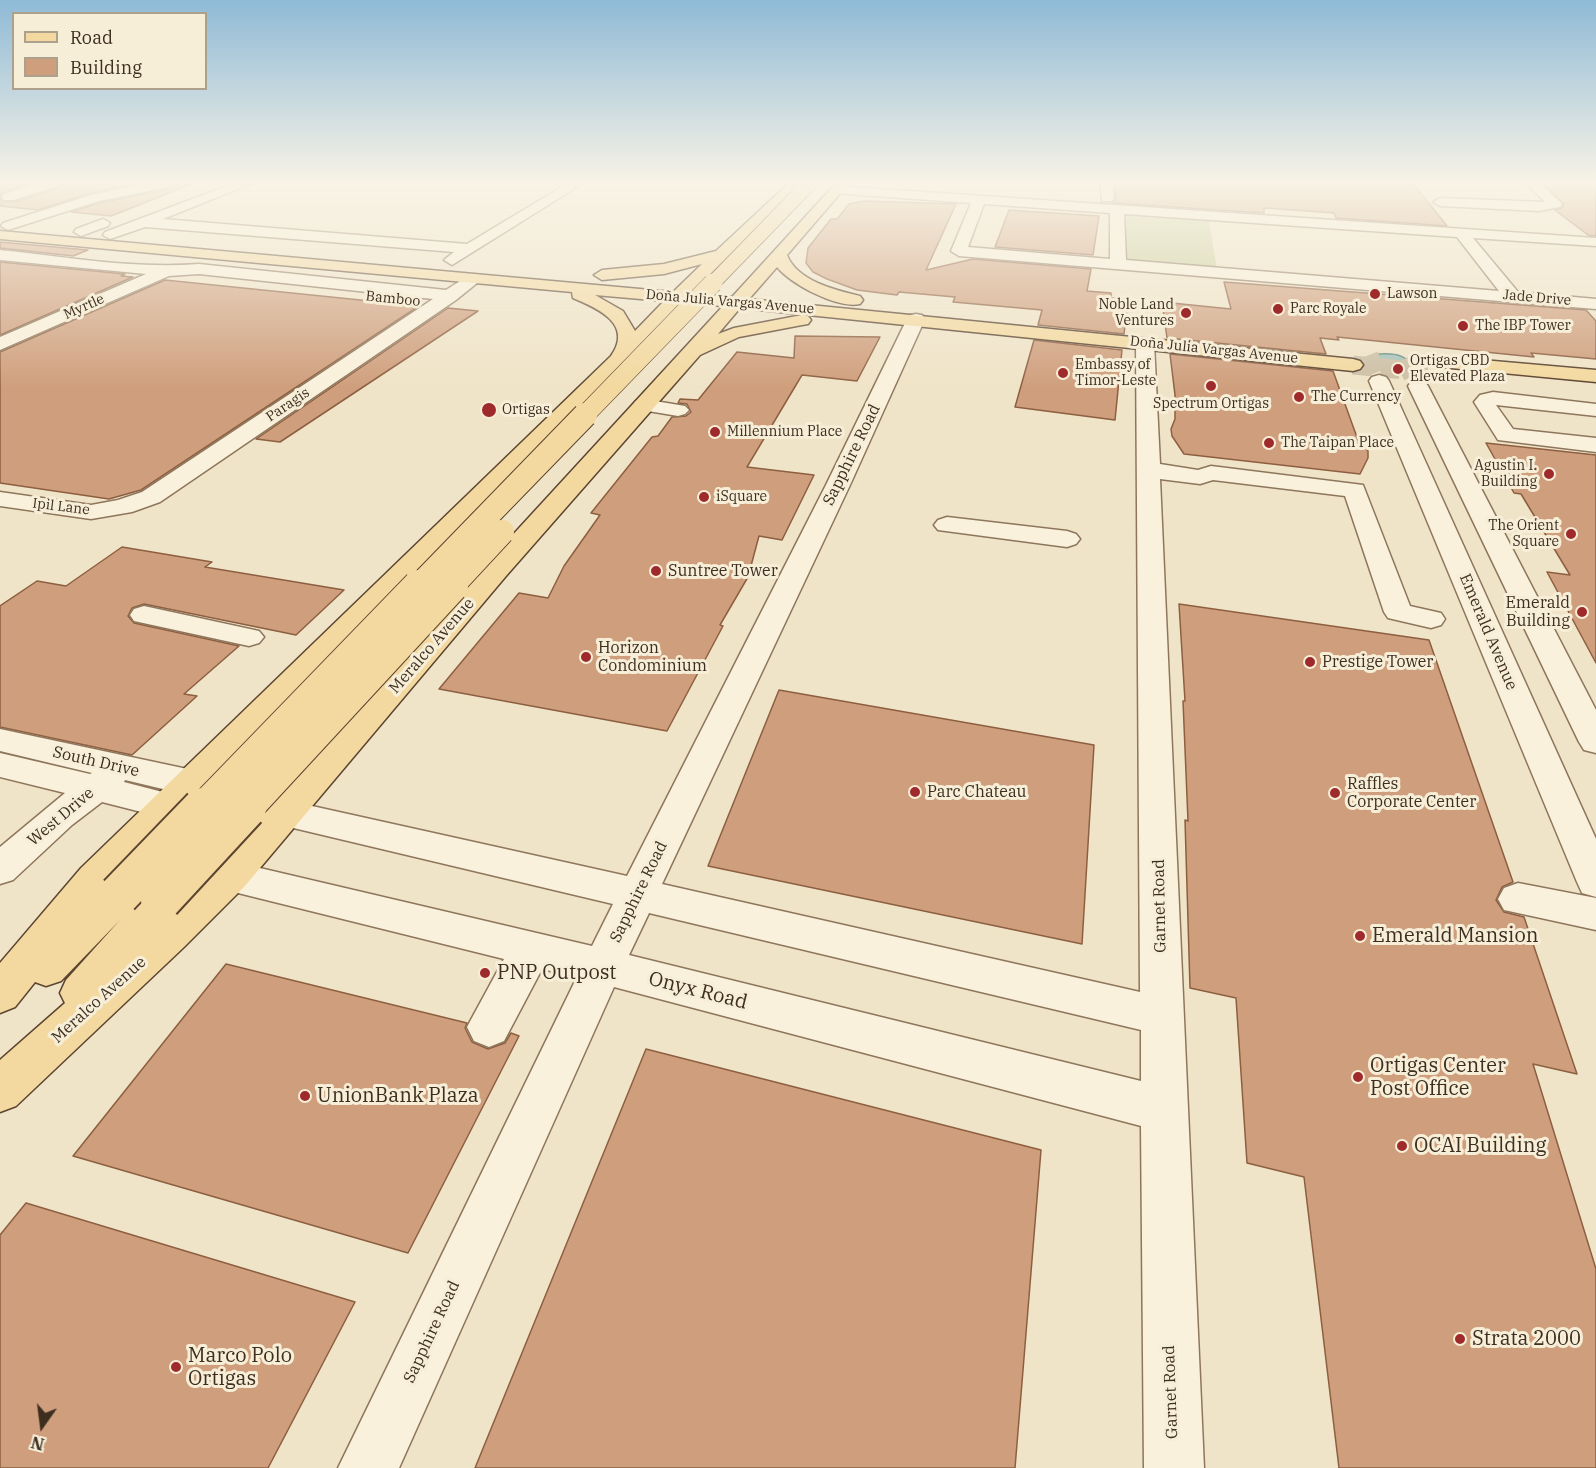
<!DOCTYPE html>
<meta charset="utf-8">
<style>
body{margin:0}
#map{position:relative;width:1596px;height:1468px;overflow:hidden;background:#f0e4c8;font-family:"IBM Plex Serif",serif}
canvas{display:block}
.legend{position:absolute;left:12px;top:12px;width:195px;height:78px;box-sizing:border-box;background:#f7eed8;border:2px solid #ada18e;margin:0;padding:8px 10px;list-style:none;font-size:18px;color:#3d2e20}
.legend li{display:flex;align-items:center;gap:12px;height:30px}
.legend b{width:30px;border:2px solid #ada18e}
.north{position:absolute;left:12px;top:1396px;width:60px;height:60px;-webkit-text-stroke:4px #f7eed8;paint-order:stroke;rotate:194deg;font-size:16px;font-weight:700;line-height:24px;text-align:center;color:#3d2e20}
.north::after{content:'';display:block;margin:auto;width:21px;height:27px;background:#3d2e20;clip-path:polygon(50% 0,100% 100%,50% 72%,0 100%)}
</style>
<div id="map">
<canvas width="1596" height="1468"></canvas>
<ul class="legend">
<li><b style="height:8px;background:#f3d9a0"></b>Road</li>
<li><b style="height:16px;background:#cf9f7d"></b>Building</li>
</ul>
<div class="north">N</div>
</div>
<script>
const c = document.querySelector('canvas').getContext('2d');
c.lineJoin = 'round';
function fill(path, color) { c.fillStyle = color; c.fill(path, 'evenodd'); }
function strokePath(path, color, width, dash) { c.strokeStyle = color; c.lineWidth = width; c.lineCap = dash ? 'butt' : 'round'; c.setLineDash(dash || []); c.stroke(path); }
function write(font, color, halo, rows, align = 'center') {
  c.font = font + ' "IBM Plex Serif",serif'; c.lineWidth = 6; c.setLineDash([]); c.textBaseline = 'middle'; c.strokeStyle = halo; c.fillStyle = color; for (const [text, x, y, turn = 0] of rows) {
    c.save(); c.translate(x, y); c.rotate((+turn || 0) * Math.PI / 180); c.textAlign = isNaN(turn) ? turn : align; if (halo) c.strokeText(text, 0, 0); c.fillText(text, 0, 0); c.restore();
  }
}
fill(new Path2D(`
 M 1123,216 L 1209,221 L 1217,269 L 1123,262 Z`), '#c9cf9b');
const water = new Path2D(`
 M 1379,354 C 1390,353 1405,354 1410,364 C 1399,371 1379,368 1371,358 Z`);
fill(water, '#a9c4bc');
strokePath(water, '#6f938a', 1.5);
const building = new Path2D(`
 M 0,182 L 35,182 L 3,192 L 0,198 L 4,202 L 15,202 L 61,187 L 64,182 L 143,182 L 91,193 L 38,210 L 0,206 Z
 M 181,182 L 192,182 L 192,184 L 111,216 L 71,212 L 100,203 L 173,188 Z
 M 1114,182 L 1412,182 L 1447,226 L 1336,218 L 1334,213 L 1264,208 L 1264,213 L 1113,203 L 1116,198 Z
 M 1542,182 L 1596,182 L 1596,236 L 1588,235 L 1555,210 L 1562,208 L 1564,204 Z
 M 865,201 L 956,204 L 926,270 L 973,259 L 1091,269 L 1087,291 L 1111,293 L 1111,298 L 1128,299 L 1124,334 L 1038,325 L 1042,310 L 953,302 L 955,297 L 899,292 L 897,295 L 857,290 L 827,279 L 813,272 L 806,263 L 808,248 L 831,219 L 837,219 L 849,204 Z
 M 1009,210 L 1099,216 L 1093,255 L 995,247 Z
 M 0,242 L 88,250 L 73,256 L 0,248 Z
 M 0,262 L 125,274 L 121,276 L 133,277 L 0,335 Z
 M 165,280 L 419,306 L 141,490 L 109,499 L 0,483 L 0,352 Z
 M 1224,282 L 1586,310 L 1596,321 L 1596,359 L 1531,353 L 1534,357 L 1337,337 L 1339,340 L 1320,338 L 1326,354 L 1167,338 L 1162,302 L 1231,309 Z
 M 448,308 L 478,311 L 280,442 L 256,439 Z
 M 795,336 L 880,337 L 857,381 L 802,375 L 747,467 L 814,475 L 782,540 L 759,536 L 748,577 L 720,625 L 723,626 L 667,731 L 439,689 L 519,593 L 548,598 L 564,566 L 600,515 L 591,513 L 652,437 L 658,436 L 672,417 L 686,416 L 691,412 L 687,404 L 678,403 L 680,399 L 698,400 L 737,352 L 794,358 Z
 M 1034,340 L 1122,350 L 1115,420 L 1015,407 Z
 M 1170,354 L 1333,371 L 1358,440 L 1368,451 L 1368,458 L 1360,474 L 1184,454 L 1172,436 L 1171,429 L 1175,419 L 1175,395 Z
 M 1486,443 L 1596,455 L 1596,663 L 1547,572 L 1570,575 L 1521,494 L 1514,493 Z
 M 122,547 L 212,562 L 205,567 L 344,590 L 296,635 L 144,604 L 132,608 L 128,616 L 134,623 L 239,646 L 184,694 L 197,696 L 132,755 L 0,727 L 0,606 L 37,581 L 66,586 Z
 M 1179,604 L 1429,640 L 1513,882 L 1502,887 L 1496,900 L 1504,912 L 1524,917 L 1577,1074 L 1533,1064 L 1596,1269 L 1596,1468 L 1339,1468 L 1304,1177 L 1247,1163 L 1236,998 L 1190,988 L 1185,820 L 1188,821 L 1183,701 L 1185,701 Z
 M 779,690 L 1094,745 L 1082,944 L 708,866 Z
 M 226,964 L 467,1023 L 465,1028 L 472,1042 L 488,1049 L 505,1043 L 511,1033 L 519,1036 L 408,1253 L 73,1156 Z
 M 646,1049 L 1041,1150 L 1015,1468 L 475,1468 Z
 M 26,1203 L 355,1302 L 268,1468 L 0,1468 L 0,1235 Z`);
fill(building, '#cf9f7d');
strokePath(building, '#8d5f41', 1.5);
strokePath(new Path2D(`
 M 1369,355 L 1379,381
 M 1404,359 L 1418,386`), '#ccc0a6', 19, [19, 9]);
strokePath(new Path2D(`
 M 1353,365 L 1444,374`), '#ccc0a6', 19, [19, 9]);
const minor = new Path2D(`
 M 43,182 L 62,182 L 60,185 L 14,200 L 4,200 L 2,197 L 4,194 Z
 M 154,182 L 179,182 L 173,186 L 99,201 L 8,230 L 1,226 L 3,223 L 91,195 Z
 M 237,182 L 255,182 L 163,219 L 467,244 L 570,182 L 585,182 L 452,265 L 444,260 L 454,252 L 145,227 L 110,239 L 103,235 L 105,232 Z
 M 1100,182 L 1112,182 L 1114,198 L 1112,201 L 1102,201 Z
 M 1525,182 L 1539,182 L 1562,204 L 1560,207 L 1539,211 L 1440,206 L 1433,202 L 1440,198 L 1545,202 Z
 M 837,186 L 1596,238 L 1596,246 L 1473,238 L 1518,292 L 1596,299 L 1596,309 L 959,256 L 951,251 L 971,203 L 832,193 L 831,190 L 832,187 ZM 984,204 L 1110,213 L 1110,259 L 968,247 ZM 1124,214 L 1457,237 L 1499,291 L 1126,260 Z
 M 103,219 L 110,223 L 108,226 L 81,236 L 74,232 L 76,229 Z
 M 0,250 C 66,257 133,269 199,264 L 446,290 L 468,276 L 480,276 L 482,279 L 456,300 L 160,502 L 132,512 L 91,519 L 0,506 L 0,492 L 91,505 L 118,500 L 142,492 L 433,299 L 199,274 L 169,276 L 0,350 L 0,337 L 146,274 L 0,260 Z
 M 916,314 L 922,315 L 925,319 L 850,485 L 662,884 L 1140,992 L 1136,343 L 1138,339 L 1152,339 L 1154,343 L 1160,464 L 1198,470 L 1211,466 L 1363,485 L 1410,606 L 1441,613 L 1445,619 L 1441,625 L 1431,628 L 1388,618 L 1384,612 L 1345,496 L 1213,480 L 1200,484 L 1160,479 L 1204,1468 L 1144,1468 L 1141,1126 L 614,987 L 399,1468 L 338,1468 L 577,977 L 542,969 L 504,1041 L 489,1047 L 474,1041 L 467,1027 L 504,959 L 230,891 L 216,887 L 211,876 L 216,865 L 230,861 L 592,946 L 613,904 L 285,826 L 272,822 L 267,813 L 272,804 L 285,800 L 627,876 L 826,485 L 907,319 L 910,315 ZM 649,913 L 1141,1030 L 1141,1081 L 629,955 Z
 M 1379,375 L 1386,377 L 1389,381 L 1596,839 L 1596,897 L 1582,893 L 1577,882 L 1369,381 L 1372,377 Z
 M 1418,380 L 1425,382 L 1428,386 L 1596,710 L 1596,753 L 1584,750 L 1579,742 L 1408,386 L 1411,382 Z
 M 1493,392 L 1596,404 L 1596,416 L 1496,405 L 1513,429 L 1596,438 L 1596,452 L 1498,440 L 1474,402 L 1480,395 Z
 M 643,399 L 685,406 L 689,410 L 685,414 L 678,416 L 636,409 L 633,405 L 636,401 Z
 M 947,517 L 1067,531 L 1076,534 L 1080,539 L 1076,544 L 1067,547 L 938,530 L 934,525 L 938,520 Z
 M 144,606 L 259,631 L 264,637 L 259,643 L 249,646 L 134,621 L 130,615 L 134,609 Z
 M 0,729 L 192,770 L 204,774 L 209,783 L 204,792 L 192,796 L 125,780 L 124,782 L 182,797 L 187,806 L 182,815 L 169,819 L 102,802 L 72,825 L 13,880 L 0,884 L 0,847 L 65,793 L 0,777 L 0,753 L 90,774 L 92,773 L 0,751 Z
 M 1518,883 L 1596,898 L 1596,930 L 1504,910 L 1498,899 L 1504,888 Z`);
const major = new Path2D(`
 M 790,182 L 803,182 L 691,293 L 732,297 L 837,182 L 850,182 L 787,255 C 797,281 835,290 860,296 L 863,300 L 860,304 C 837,309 791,284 777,267 L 749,299 L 1353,359 L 1360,361 L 1363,365 L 1360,369 L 1353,371 L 740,308 L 718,334 L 734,328 L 802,315 L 808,316 L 811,320 L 808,324 L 802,325 L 739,337 L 700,355 L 506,576 L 244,887 L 184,947 L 16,1106 L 0,1112 L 0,1060 L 65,1003 L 60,993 L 66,980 L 120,920 L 61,981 L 46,986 L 35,982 L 15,1007 L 0,1013 L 0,963 L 81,868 L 611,356 C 634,324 597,308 573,298 L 572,292 L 0,239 L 0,231 L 673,292 L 702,264 L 664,274 L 602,280 L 594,275 L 602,270 L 664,264 L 716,251 ZM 595,295 L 664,301 L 635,331 L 623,311 ZM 681,303 L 723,306 L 486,564 L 216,865 L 180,900 L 175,889 C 153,882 148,888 134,903 L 138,895 L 133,884 L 119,879 L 625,364 Z
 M 1437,356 L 1596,370 L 1596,382 L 1430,366 L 1427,362 L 1430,358 Z`);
strokePath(minor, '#8d765c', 3);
strokePath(major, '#5b4430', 3);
fill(minor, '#faf1dc');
fill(major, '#f3d9a0');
const majorBridgeFar4 = new Path2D(`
 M 711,285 L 811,182`);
const majorBridgeFar3 = new Path2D(`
 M 583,417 L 713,283`);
const majorBridgeFar2 = new Path2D(`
 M 417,588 L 585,415
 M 450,588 L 502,532`);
const majorBridgeFar1 = new Path2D(`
 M 202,810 L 419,586
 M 245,810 L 452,586`);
const majorBridge = new Path2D(`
 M 119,895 L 203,808
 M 161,900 L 246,808`);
strokePath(majorBridgeFar4, '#5b4430', 16, []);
strokePath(majorBridgeFar3, '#5b4430', 20, []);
strokePath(majorBridgeFar2, '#5b4430', 26, []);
strokePath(majorBridgeFar1, '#5b4430', 34, []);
strokePath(majorBridge, '#5b4430', 44, []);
strokePath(majorBridgeFar4, '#f3d9a0', 14);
strokePath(majorBridgeFar3, '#f3d9a0', 19);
strokePath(majorBridgeFar2, '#f3d9a0', 24);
strokePath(majorBridgeFar1, '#f3d9a0', 32);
strokePath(majorBridge, '#f3d9a0', 40);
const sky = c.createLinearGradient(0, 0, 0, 388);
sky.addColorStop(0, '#8fbad6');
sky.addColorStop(0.47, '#f8f3e6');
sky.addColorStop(1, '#f8f3e600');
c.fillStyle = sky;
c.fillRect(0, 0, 1596, 388);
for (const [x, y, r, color] of [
 [1375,294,6,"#9e2a2b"],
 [1278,309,6,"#9e2a2b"],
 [1186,313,6,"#9e2a2b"],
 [1463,326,6,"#9e2a2b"],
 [1398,369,6,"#9e2a2b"],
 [1063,373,6,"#9e2a2b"],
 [1211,386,6,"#9e2a2b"],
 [1299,397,6,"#9e2a2b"],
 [489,410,8,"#9e2a2b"],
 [715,432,6,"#9e2a2b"],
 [1269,443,6,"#9e2a2b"],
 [1549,474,6,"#9e2a2b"],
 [704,497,6,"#9e2a2b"],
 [1571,534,6,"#9e2a2b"],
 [656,571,6,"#9e2a2b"],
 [1582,612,6,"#9e2a2b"],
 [586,657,6,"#9e2a2b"],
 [1310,662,6,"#9e2a2b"],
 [915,792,6,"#9e2a2b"],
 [1335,793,6,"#9e2a2b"],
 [1360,936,6,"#9e2a2b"],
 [485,973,6,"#9e2a2b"],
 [1358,1077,6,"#9e2a2b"],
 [305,1096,6,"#9e2a2b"],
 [1402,1146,6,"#9e2a2b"],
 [1460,1339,6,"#9e2a2b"],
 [176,1367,6,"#9e2a2b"]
]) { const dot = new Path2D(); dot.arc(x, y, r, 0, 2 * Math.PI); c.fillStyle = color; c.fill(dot); strokePath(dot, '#f7eed8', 2); }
write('14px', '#3d2e20', '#f7eed8', [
 ["Lawson",1387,294],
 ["Noble Land",1174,305,"right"],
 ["Ventures",1174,321,"right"],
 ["Parc Royale",1290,309],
 ["The IBP Tower",1475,326],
 ["Ortigas CBD",1410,361],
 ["Elevated Plaza",1410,377],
 ["Embassy of",1075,365],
 ["Timor-Leste",1075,381],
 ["The Currency",1311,397],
 ["Spectrum Ortigas",1211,404,"center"],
 ["Ortigas",502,410],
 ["Millennium Place",727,432],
 ["The Taipan Place",1281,443],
 ["Agustin I.",1537,466,"right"],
 ["Building",1537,482,"right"],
 ["iSquare",716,497],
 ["The Orient",1559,526,"right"],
 ["Square",1559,542,"right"]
], 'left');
write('14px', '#3d2e20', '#f7eed8', [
 ["Jade Drive",1537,298,5],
 ["Bamboo",393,299,6],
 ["Doña Julia Vargas Avenue",730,302,5],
 ["Myrtle",84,307,-24],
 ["Doña Julia Vargas Avenue",1214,350,6],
 ["Paragis",288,405,-34],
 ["Ipil Lane",61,507,7]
]);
write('16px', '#3d2e20', '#f7eed8', [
 ["Sapphire Road",852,455,-64],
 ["Emerald Avenue",1488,632,67],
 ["Meralco Avenue",432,646,-49],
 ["South Drive",96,762,13],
 ["West Drive",61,817,-40],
 ["Sapphire Road",639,892,-64],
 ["Garnet Road",1160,906,-91],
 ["Meralco Avenue",99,1000,-42],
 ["Sapphire Road",432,1332,-65],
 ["Garnet Road",1171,1392,-92]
]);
write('16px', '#3d2e20', '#f7eed8', [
 ["Suntree Tower",668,571],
 ["Emerald",1570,603,"right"],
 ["Building",1570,621,"right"],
 ["Horizon",598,648],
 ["Condominium",598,666],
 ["Prestige Tower",1322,662],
 ["Raffles",1347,784],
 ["Corporate Center",1347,802],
 ["Parc Chateau",927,792]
], 'left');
write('20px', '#3d2e20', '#f7eed8', [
 ["Emerald Mansion",1372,936],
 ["PNP Outpost",497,973],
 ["Ortigas Center",1370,1066],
 ["Post Office",1370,1089],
 ["UnionBank Plaza",317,1096],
 ["OCAI Building",1414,1146],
 ["Strata 2000",1472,1339],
 ["Marco Polo",188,1356],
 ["Ortigas",188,1379]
], 'left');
write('20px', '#3d2e20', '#f7eed8', [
 ["Onyx Road",698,991,14]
]);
</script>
